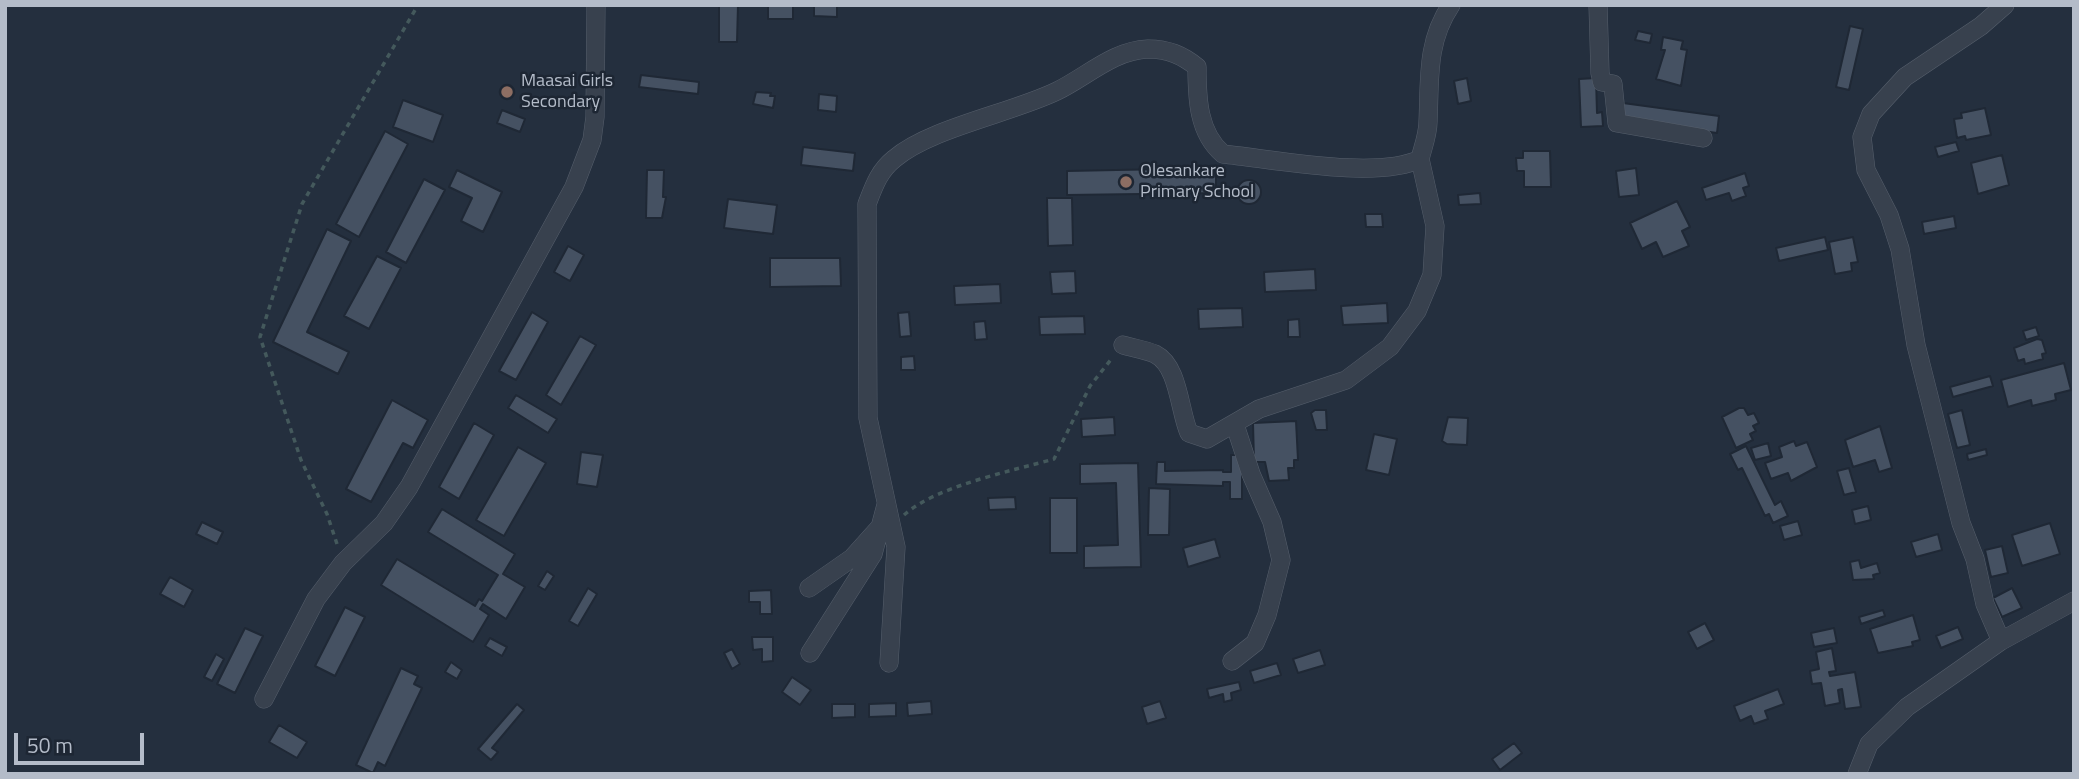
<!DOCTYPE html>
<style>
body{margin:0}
#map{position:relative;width:2079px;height:779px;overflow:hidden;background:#242f3e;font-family:"Titillium Web",sans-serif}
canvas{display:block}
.frame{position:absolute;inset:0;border:7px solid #b4bcc9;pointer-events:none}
.scale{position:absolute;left:14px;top:733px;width:130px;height:32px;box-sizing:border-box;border:4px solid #b4bcc9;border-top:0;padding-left:9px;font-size:21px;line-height:24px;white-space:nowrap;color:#b4bcc9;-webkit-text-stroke:5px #1d2633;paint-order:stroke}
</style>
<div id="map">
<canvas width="2079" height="779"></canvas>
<div class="frame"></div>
<div class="scale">50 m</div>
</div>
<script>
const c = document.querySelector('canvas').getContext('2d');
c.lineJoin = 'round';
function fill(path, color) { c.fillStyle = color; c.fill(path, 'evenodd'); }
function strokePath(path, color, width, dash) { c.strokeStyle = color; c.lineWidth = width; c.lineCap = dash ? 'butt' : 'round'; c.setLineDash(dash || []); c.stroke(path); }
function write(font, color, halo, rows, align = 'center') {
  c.font = font + ' "Titillium Web",sans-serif'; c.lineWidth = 5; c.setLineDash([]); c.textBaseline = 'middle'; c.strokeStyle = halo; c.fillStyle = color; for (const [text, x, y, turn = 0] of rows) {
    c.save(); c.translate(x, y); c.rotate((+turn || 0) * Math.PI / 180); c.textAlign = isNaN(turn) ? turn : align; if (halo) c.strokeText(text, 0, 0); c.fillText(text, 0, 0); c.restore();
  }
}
const building = new Path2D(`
 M 719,5 L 738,5 L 737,42 L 719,42 Z
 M 768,5 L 793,5 L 793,19 L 768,19 Z
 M 814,5 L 837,5 L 837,17 L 814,16 Z
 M 1850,26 L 1863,29 L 1849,90 L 1836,87 Z
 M 1638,31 L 1652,34 L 1650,43 L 1635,40 Z
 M 1663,37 L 1683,41 L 1681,49 L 1687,50 L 1681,86 L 1656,79 L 1665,50 L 1661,50 Z
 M 641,75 L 699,82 L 698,94 L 639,87 Z
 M 1467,78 L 1471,101 L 1458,104 L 1454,81 Z
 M 1596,78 L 1597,113 L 1602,112 L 1603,126 L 1581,127 L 1579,79 Z
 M 756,92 L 771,93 L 770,96 L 775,96 L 773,108 L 753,104 Z
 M 819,94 L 837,96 L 836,112 L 818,110 Z
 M 403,100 L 443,115 L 433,142 L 393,127 Z
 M 1623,103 L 1719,116 L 1717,133 L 1621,120 Z
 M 1985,108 L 1991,135 L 1966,140 L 1965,136 L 1957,138 L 1954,119 L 1962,118 L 1961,113 Z
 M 502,110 L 525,119 L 520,132 L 497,123 Z
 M 385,131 L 408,144 L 359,237 L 336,224 Z
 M 1956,142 L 1959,151 L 1938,157 L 1935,147 Z
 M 803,147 L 855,153 L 853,171 L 801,165 Z
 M 1523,151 L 1550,151 L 1551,187 L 1524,187 L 1524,171 L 1517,171 L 1516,158 L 1523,158 Z
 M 2002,155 L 2009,185 L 1978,194 L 1971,163 Z
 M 1216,168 L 1216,193 L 1067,195 L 1067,171 Z
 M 1636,168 L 1639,195 L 1619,197 L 1616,171 Z
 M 457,170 L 502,192 L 483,232 L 461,221 L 472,198 L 449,187 Z
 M 647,170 L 664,170 L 663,197 L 666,197 L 662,218 L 646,218 Z
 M 1745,173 L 1749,186 L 1743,188 L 1746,196 L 1732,201 L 1729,193 L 1706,200 L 1702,188 Z
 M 424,179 L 445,190 L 406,263 L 386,252 Z
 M1237 192a12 12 0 1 1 24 0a12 12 0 1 1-24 0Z
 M 1480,193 L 1481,204 L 1459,205 L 1458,195 Z
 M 1047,198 L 1072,198 L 1073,245 L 1048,246 Z
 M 728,199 L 777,205 L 773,234 L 724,228 Z
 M 1677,201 L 1690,227 L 1682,231 L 1689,246 L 1663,257 L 1656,242 L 1642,249 L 1630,223 Z
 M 1365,214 L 1382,214 L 1383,227 L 1366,227 Z
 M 1954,216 L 1956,228 L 1924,234 L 1922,222 Z
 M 327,229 L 351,241 L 307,332 L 349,352 L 338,374 L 273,342 Z
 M 1825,237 L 1828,250 L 1779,261 L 1776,248 Z
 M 1853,237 L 1858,262 L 1851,263 L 1852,271 L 1835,274 L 1829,242 Z
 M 568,246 L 584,255 L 570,281 L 554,272 Z
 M 377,256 L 401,268 L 369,329 L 344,316 Z
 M 770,258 L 840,258 L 841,286 L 770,287 Z
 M 1315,269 L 1316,290 L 1265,292 L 1264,272 Z
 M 1075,271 L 1076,293 L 1052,294 L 1050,272 Z
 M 1000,284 L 1001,303 L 955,305 L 954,286 Z
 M 1387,303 L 1388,323 L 1343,325 L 1341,306 Z
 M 1242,308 L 1243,327 L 1199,329 L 1198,309 Z
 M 532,312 L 548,322 L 516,380 L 499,371 Z
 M 909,312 L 911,336 L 900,337 L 898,313 Z
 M 1084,316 L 1085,334 L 1040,335 L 1039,317 Z
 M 1299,319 L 1300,337 L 1288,337 L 1288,320 Z
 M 985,321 L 987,339 L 975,340 L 974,322 Z
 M 2036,327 L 2039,336 L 2026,340 L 2023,331 Z
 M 580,336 L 596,345 L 561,405 L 546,395 Z
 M 2037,339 L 2042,340 L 2046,353 L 2042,354 L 2043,359 L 2025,364 L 2024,359 L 2018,361 L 2014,348 Z
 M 914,356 L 915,370 L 901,370 L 901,357 Z
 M 2064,363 L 2071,390 L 2055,394 L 2056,400 L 2032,406 L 2031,400 L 2008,407 L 2001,380 Z
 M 1990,376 L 1993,386 L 1953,397 L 1950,387 Z
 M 516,395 L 557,419 L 548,433 L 508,408 Z
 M 392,400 L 428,420 L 413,448 L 403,443 L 371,502 L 346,489 Z
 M 1739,408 L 1744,408 L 1748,415 L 1754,413 L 1759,423 L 1753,426 L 1756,431 L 1750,434 L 1753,440 L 1736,448 L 1722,417 Z
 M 1315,410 L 1326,410 L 1327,430 L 1316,430 L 1311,413 Z
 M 1962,410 L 1970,445 L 1957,448 L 1948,414 Z
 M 1114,417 L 1115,435 L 1082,437 L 1081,419 Z
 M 1448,417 L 1468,418 L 1467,445 L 1447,444 L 1442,441 Z
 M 1296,421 L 1298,460 L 1294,460 L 1294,468 L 1288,468 L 1289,480 L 1269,481 L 1265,462 L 1254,462 L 1253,423 Z
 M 474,423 L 494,435 L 459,499 L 439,487 Z
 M 1880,426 L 1892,468 L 1879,472 L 1875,460 L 1853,467 L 1845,440 Z
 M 1374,434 L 1397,439 L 1389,475 L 1366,470 Z
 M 1794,441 L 1796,446 L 1807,442 L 1817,467 L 1791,481 L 1788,473 L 1771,479 L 1765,463 L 1782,457 L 1779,447 Z
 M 1768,443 L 1771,456 L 1755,460 L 1751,448 Z
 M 1746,446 L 1775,505 L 1781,501 L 1788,516 L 1773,523 L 1769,514 L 1765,516 L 1742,468 L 1738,470 L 1730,454 Z
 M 518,447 L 546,463 L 504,536 L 476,520 Z
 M 1986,449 L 1987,455 L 1968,460 L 1967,454 Z
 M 581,452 L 603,455 L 597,487 L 577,484 Z
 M 1231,455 L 1242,455 L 1242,499 L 1230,499 L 1230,482 L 1223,482 L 1223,486 L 1156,484 L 1157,462 L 1165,462 L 1165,471 L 1223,470 L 1223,472 L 1231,472 Z
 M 1138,463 L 1141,567 L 1084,568 L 1084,546 L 1118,545 L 1116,483 L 1080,484 L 1080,464 Z
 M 1849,468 L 1856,492 L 1844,495 L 1837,471 Z
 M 1149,488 L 1170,489 L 1169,535 L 1148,535 Z
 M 1015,497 L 1016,509 L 989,510 L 988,498 Z
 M 1050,498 L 1077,498 L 1077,553 L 1050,553 Z
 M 1868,506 L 1871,520 L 1855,524 L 1852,510 Z
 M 442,509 L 515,554 L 503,574 L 525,587 L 506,619 L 483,604 L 480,609 L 489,615 L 473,642 L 381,585 L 397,559 L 475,606 L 479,599 L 482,601 L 498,575 L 428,532 Z
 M 1798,521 L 1802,535 L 1784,540 L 1780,526 Z
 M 202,522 L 223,532 L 217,544 L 196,534 Z
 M 2050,523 L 2060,554 L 2022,566 L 2012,535 Z
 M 1938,534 L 1942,550 L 1916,557 L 1911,542 Z
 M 1215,539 L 1220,557 L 1188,567 L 1183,548 Z
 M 2002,546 L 2008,573 L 1991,577 L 1985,550 Z
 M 1859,560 L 1861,568 L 1877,563 L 1880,573 L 1873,575 L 1874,579 L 1853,580 L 1850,562 Z
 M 547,571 L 554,576 L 545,590 L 538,586 Z
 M 170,577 L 193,590 L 184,607 L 160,594 Z
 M 588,588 L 597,594 L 578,626 L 569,621 Z
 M 2012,588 L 2022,608 L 2002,617 L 1993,598 Z
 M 771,590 L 772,614 L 760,614 L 760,602 L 749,602 L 749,591 Z
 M 345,607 L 365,617 L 335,676 L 315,666 Z
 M 1883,610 L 1885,616 L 1861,624 L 1859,617 Z
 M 1913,615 L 1920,640 L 1912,642 L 1913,646 L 1878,653 L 1870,629 Z
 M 1705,623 L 1714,640 L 1697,649 L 1688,632 Z
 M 1958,627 L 1963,639 L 1941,648 L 1936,636 Z
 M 245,628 L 263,636 L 235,693 L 217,684 Z
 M 1834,628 L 1837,643 L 1814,647 L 1811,633 Z
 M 752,637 L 773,637 L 773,661 L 762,662 L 762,649 L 753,650 Z
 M 490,638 L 507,647 L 502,656 L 485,646 Z
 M 1832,648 L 1836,671 L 1829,672 L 1830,676 L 1855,672 L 1861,707 L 1845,709 L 1842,689 L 1838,690 L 1840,703 L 1825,706 L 1821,683 L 1812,684 L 1810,671 L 1819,669 L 1816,652 Z
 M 732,649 L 740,664 L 732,669 L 724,653 Z
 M 1320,650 L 1325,665 L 1298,673 L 1293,659 Z
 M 216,654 L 224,659 L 212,681 L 204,677 Z
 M 451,662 L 462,670 L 457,679 L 445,672 Z
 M 1277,663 L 1281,675 L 1254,683 L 1250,671 Z
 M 401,668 L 418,676 L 414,684 L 422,688 L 385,766 L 378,762 L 373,773 L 356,765 Z
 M 792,677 L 811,690 L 800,705 L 782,692 Z
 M 1239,682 L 1241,690 L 1231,693 L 1232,700 L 1224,702 L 1223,694 L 1209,698 L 1207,689 Z
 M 1778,689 L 1784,704 L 1765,711 L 1768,719 L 1754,724 L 1751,716 L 1740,721 L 1734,706 Z
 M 931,701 L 932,714 L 908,716 L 907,703 Z
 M 1160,701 L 1166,718 L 1147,724 L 1142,707 Z
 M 896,703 L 896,716 L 869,717 L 869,704 Z
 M 517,704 L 524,710 L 492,748 L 498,752 L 491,760 L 478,749 Z
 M 832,704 L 855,704 L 855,717 L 832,718 Z
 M 279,725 L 307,742 L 297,758 L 269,742 Z
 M 1514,743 L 1522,753 L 1500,770 L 1492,759 Z`);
fill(building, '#455162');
strokePath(building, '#1f2835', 2);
const minor = new Path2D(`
 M 1598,5 L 1600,73 L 1602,82 L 1613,84 L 1617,123 L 1703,138
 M 1123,345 C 1133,348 1145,350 1155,354 C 1179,366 1179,410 1189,433 L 1207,439 L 1259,409 L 1346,380 L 1390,347 L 1417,311 L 1432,275 L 1435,226 L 1420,159
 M 809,588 L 852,558 L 878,529
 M 2001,641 L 1985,604 L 1975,559 L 1961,523 L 1916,345 L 1900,249 L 1889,215 L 1866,170 L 1862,137 L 1871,114 L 1905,77 L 1981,26 L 2005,5
 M 810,653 L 873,554 L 886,505
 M 1232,661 L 1255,643 L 1267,615 L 1281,560 L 1272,522 L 1251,474 L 1235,425
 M 889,663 L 896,547 L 868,418 L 867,204 C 874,186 879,171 894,159 C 930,128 1012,113 1057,91 C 1086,77 1114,50 1148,49 C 1168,49 1182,55 1197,67 C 1197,98 1198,133 1223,154 C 1273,159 1377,180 1420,159 C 1423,147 1428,134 1428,122 C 1430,80 1426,42 1451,5
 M 264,699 L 316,599 L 343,563 L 384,523 L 409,487 L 574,187 L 592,140 L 595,117 L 596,5
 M 1857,774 L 1869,744 L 1907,707 L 2001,641 L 2074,601`);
strokePath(minor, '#565f6c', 19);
strokePath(new Path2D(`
 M 904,515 C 936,486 1012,471 1054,459 L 1090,386 L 1113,357
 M 337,544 L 327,514 L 301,460 L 260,337 L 302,204 L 418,5`), '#44595c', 3.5, [5, 5]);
strokePath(minor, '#38414e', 18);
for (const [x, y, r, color] of [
 [507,92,7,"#8d6e63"],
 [1126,182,7,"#8d6e63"]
]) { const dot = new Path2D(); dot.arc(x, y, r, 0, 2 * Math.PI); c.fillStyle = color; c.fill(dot); strokePath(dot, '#1d2633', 2.5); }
write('18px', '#b4bcc9', '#1d2633', [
 ["Maasai Girls",521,82],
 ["Secondary",521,103],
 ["Olesankare",1140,172],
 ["Primary School",1140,193]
], 'left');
</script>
